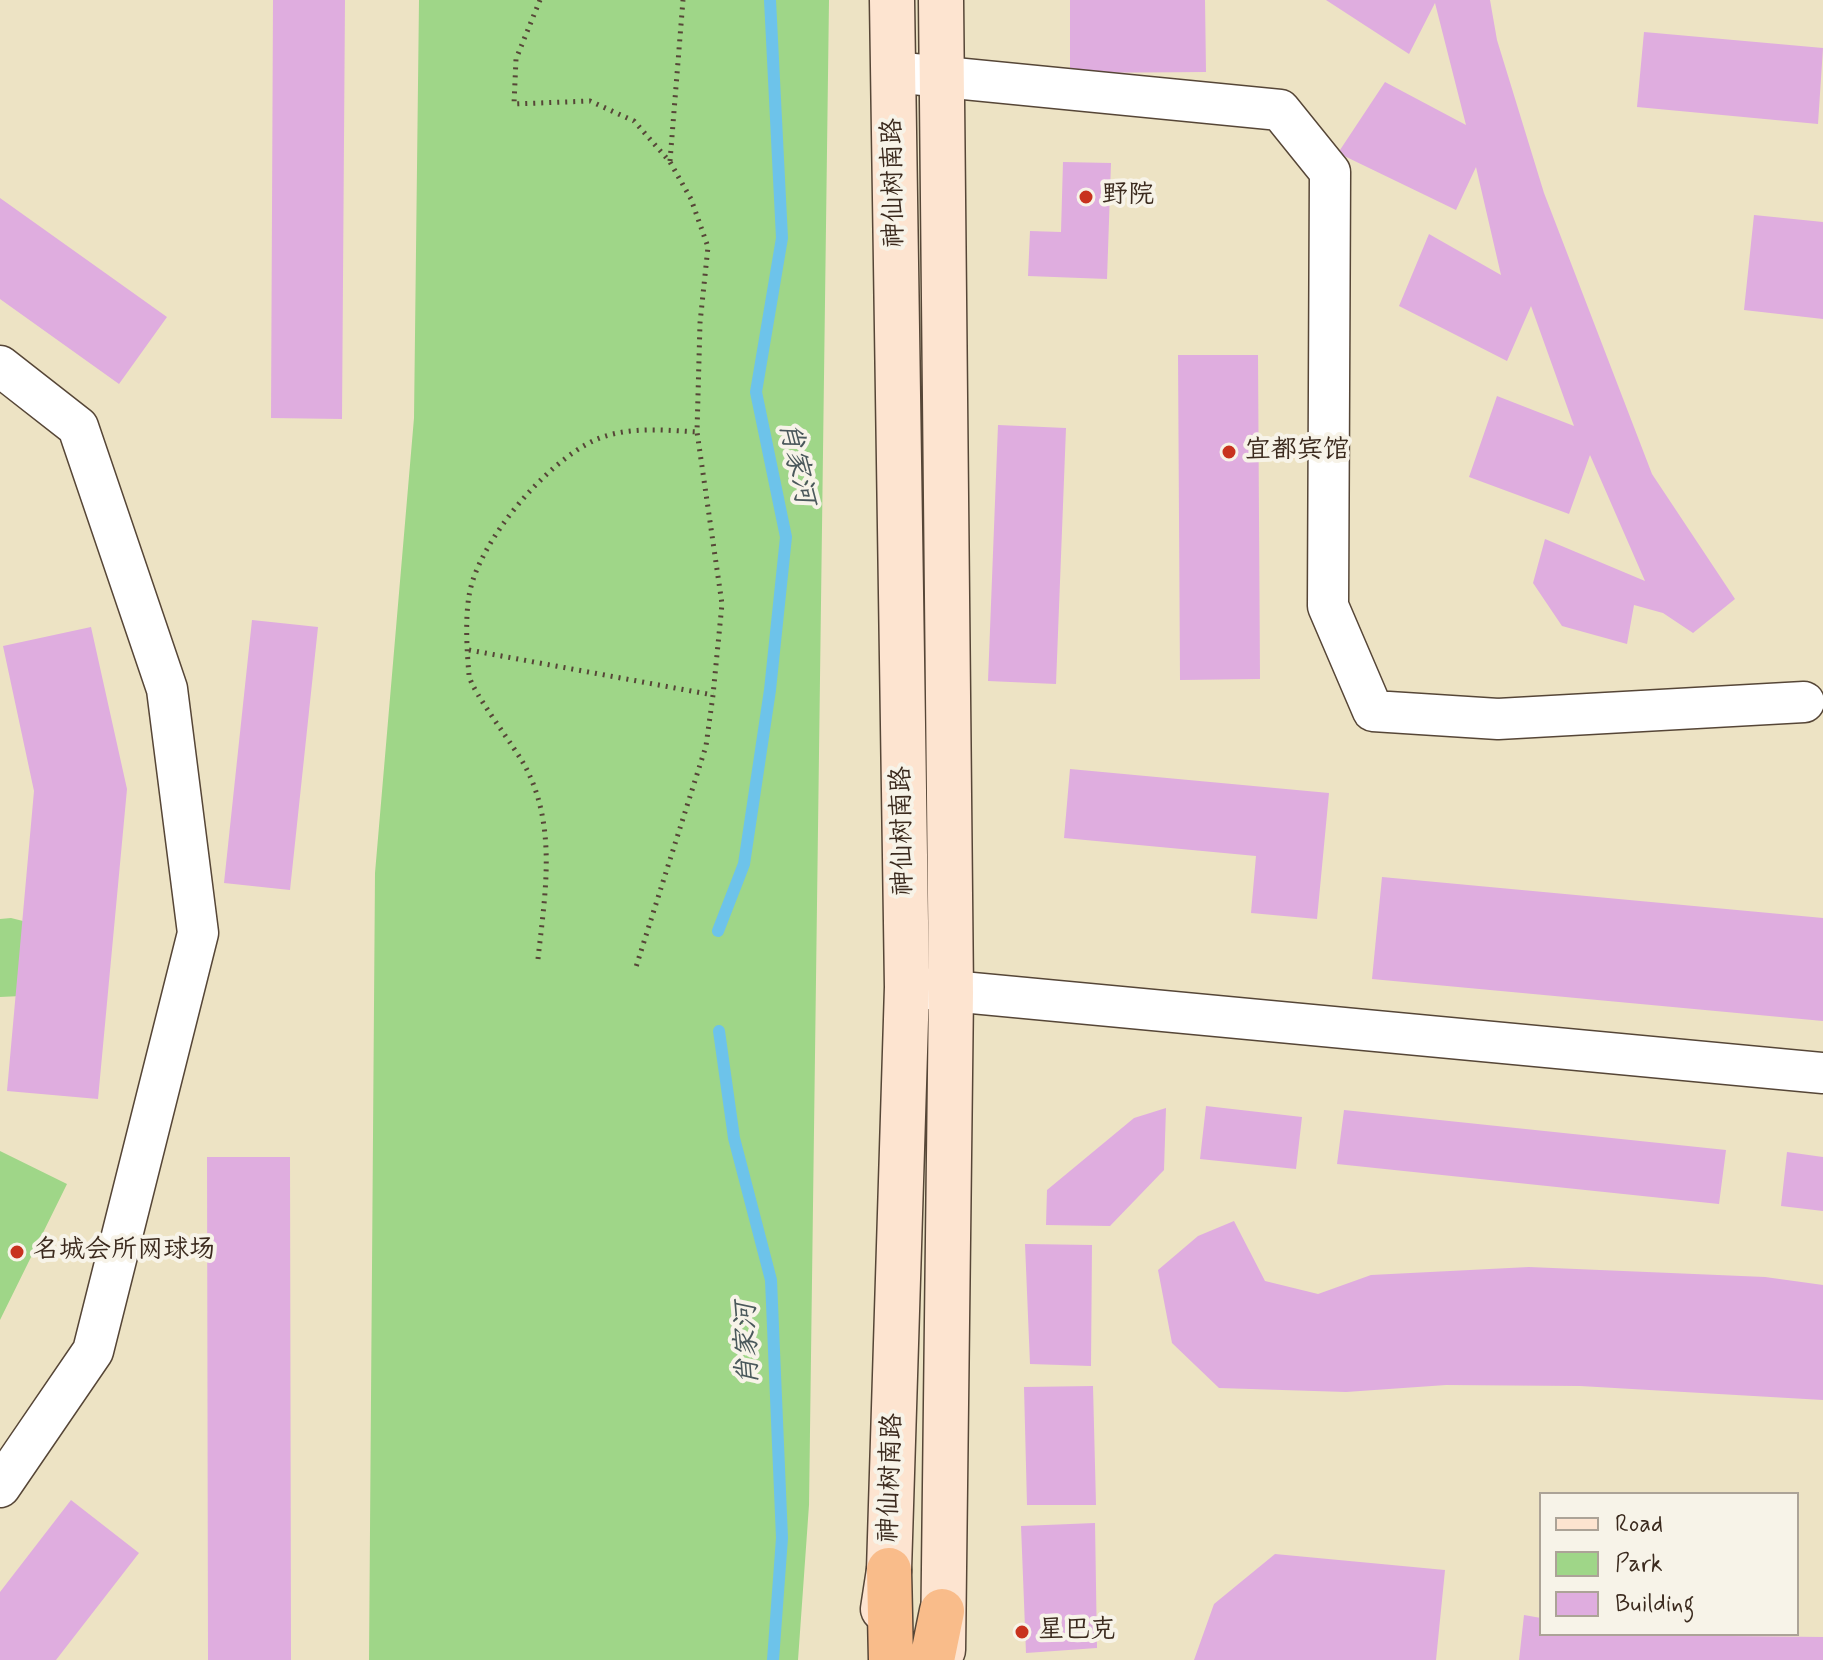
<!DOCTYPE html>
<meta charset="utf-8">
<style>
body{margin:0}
#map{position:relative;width:1823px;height:1660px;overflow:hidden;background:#ede3c4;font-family:Mynerve,sans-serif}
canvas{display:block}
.legend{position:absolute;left:1539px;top:1492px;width:260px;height:144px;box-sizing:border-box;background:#f7f3e8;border:2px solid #aca397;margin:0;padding:10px 14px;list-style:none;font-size:24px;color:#3b2a1e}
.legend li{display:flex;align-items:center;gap:16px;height:40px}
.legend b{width:40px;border:2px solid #aca397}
</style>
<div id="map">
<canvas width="1823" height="1660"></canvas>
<ul class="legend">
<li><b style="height:10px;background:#fde4d0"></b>Road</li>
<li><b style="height:22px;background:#9fd688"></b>Park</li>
<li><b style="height:22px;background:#dfaddf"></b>Building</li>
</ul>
</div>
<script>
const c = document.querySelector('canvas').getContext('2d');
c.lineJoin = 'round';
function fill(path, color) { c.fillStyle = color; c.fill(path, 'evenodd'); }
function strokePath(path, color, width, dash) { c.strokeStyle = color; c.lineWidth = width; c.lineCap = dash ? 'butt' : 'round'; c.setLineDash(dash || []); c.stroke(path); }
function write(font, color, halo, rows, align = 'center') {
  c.font = font + ' Mynerve,"LXGW WenKai TC",sans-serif'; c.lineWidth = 8; c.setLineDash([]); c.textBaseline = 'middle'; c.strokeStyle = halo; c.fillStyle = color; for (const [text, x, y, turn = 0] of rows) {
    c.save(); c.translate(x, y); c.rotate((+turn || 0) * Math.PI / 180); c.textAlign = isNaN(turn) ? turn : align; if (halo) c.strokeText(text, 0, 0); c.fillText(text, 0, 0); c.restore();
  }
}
fill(new Path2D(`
 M 419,0 L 829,0 L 809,1505 L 798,1660 L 369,1660 L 375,873 L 414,418 Z
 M 11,918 L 27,922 L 21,996 L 0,997 L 0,919 Z
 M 0,1151 L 67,1184 L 0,1320 Z`), '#9fd688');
strokePath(new Path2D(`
 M 718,931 L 744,864 L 770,690 L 786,537 L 756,392 L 782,238 L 770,0
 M 719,1031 L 734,1138 L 771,1280 L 782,1538 L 773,1660`), '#6dc3ea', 12);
fill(new Path2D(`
 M 273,0 L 345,0 L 342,419 L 271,418 Z
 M 1070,0 L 1205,0 L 1206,72 L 1070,73 Z
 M 1326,0 L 1490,0 L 1497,40 L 1544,193 L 1652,474 L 1735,599 L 1693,633 L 1663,613 L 1634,605 L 1627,644 L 1562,626 L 1533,583 L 1545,539 L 1645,581 L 1590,455 L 1569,514 L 1469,477 L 1497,396 L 1574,426 L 1531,306 L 1507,361 L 1399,306 L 1429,234 L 1501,275 L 1476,167 L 1456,210 L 1338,153 L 1385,82 L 1466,125 L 1435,3 L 1409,54 Z
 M 1644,32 L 1823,48 L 1818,124 L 1637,107 Z
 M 1063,162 L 1111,163 L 1107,279 L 1028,276 L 1030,231 L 1061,232 Z
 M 0,198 L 167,317 L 119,384 L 0,299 Z
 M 1754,215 L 1823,222 L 1823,319 L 1744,310 Z
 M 1178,355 L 1258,355 L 1260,679 L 1180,680 Z
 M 998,425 L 1066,428 L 1056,684 L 988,681 Z
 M 252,620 L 318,627 L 290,890 L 224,883 Z
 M 91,627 L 127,789 L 98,1099 L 7,1091 L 34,791 L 3,646 Z
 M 1070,769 L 1329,793 L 1317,919 L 1251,913 L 1256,856 L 1064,838 Z
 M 1382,877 L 1823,918 L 1823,1021 L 1372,979 Z
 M 1206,1106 L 1302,1117 L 1296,1169 L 1200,1159 Z
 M 1166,1108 L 1164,1170 L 1110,1226 L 1046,1225 L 1047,1190 L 1134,1118 Z
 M 1344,1110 L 1726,1150 L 1719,1204 L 1337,1164 Z
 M 1787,1152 L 1823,1157 L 1823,1211 L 1781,1206 Z
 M 207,1157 L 290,1157 L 291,1660 L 208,1660 Z
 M 1234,1221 L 1265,1281 L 1318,1294 L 1371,1275 L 1529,1267 L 1765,1277 L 1823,1285 L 1823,1400 L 1580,1386 L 1446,1385 L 1346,1392 L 1219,1388 L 1172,1343 L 1158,1270 L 1198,1236 Z
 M 1025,1244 L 1092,1245 L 1091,1366 L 1030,1364 Z
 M 1093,1386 L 1096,1505 L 1027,1505 L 1024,1387 Z
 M 71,1500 L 139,1553 L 56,1660 L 0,1660 L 0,1592 Z
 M 1095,1523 L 1097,1648 L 1026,1653 L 1021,1526 Z
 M 1275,1554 L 1445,1570 L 1436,1660 L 1194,1660 L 1214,1604 Z
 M 1524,1615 L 1541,1618 L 1541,1634 L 1823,1637 L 1823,1660 L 1519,1660 Z`), '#dfaddf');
const street = new Path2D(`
 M 893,72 L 1280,110 L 1330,172 L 1328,606 L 1373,711 L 1498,719 L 1804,702
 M 0,366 L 78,427 L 167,689 L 198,933 L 93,1351 L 0,1487
 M 919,988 L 1823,1073`);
const secondary = new Path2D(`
 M 941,0 L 951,992 L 943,1650
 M 883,1609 L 889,1570 L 907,987 L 892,0`);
const highway = new Path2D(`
 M 889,1570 L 891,1660
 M 932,1660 L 942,1611`);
strokePath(street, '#564637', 43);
strokePath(secondary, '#564637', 47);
strokePath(highway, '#564637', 47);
strokePath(new Path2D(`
 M 540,0 L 516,59 L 514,104 L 590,101 L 634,121 L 670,162 L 691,199 L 708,247 L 700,323 L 697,432 L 722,604 L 713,695 L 706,746 L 636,967
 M 670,161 L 683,0
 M 469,650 L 713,695
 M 538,959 C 545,894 557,828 526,768 C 516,748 471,691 469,675 C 467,652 465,620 469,596 C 477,543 546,462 595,440 C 627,426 664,430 697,432`), '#564637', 5, [2, 6]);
strokePath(street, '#fff', 40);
strokePath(secondary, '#fde4d0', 44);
strokePath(highway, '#f9bc8a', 44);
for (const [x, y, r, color] of [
 [1086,197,8,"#c8321e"],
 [1229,452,8,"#c8321e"],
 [17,1252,8,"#c8321e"],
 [1022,1632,8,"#c8321e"]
]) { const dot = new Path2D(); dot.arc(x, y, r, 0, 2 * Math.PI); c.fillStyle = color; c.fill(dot); strokePath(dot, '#f7f3e8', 3); }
write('26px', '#3b2a1e', '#f7f3e8', [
 ["神仙树南路",895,183,-91],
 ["神仙树南路",904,831,-91],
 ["神仙树南路",892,1478,-88]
]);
write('26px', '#3b2a1e', '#f7f3e8', [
 ["野院",1102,197],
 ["宜都宾馆",1245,452],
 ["名城会所网球场",33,1252],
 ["星巴克",1038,1632]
], 'left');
write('italic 28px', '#4a585b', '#f7f3e8', [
 ["肖家河",795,463,78],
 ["肖家河",749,1344,-92]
]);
</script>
